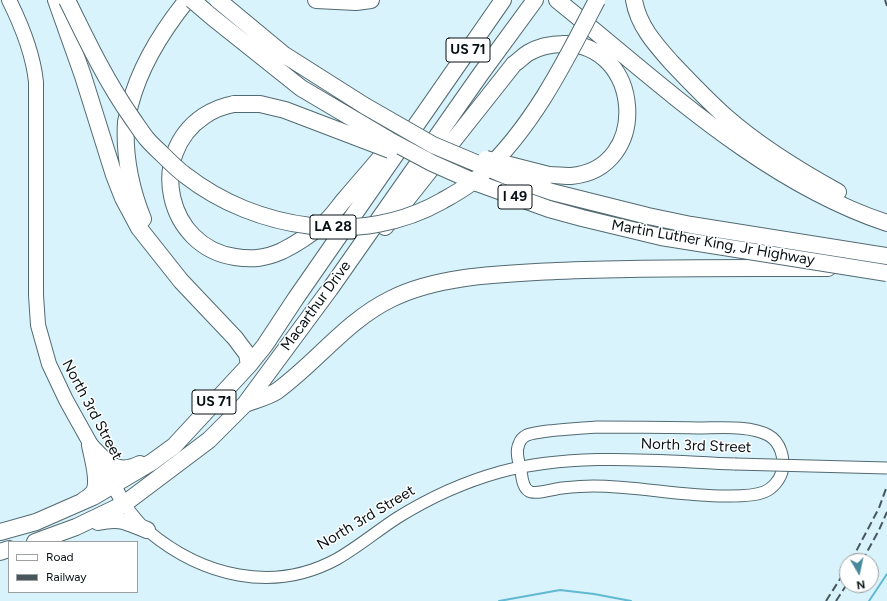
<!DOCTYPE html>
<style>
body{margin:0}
#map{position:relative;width:887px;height:601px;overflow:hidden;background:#d8f3fc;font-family:Figtree,sans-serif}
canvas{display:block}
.legend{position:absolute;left:8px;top:541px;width:130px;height:52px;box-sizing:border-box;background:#fff;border:1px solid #9ca0a1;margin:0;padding:5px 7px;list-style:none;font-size:12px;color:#081114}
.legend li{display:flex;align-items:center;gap:8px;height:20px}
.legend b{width:20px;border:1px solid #9ca0a1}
.north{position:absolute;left:839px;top:553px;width:40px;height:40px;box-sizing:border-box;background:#fff;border:1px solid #9ca0a1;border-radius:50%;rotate:171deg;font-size:11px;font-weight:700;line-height:16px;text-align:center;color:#081114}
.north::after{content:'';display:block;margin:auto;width:14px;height:18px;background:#47889b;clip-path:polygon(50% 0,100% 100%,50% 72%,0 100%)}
</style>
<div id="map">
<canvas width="887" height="601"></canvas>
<ul class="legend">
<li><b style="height:5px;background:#fff"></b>Road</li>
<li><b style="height:5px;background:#48575c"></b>Railway</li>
</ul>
<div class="north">N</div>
</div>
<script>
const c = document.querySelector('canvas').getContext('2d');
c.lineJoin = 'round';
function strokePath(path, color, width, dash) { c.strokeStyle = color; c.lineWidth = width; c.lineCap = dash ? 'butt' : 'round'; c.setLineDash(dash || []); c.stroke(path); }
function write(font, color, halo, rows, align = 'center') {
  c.font = font + ' Figtree,sans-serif'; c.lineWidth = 3; c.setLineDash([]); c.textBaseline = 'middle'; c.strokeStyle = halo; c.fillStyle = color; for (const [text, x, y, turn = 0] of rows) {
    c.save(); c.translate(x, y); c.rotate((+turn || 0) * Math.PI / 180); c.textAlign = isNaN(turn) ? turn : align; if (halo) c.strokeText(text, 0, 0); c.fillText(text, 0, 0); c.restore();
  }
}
strokePath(new Path2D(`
 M 499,601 L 560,590 L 594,594 L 631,601
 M 869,601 L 887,574`), '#61b8d2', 2);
const minor = new Path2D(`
 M 597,427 C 631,427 665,427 698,428 C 719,428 750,425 768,435 C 781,442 785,459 782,472 C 779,481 772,489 764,492 C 754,496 741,496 730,496 C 684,497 639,486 593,486 C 583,486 572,487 562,488 C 553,489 540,494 531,492 C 523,490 522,478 521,471 C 519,463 515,452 519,444 C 520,440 523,437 527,435 C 533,433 541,432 548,431 C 564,429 581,428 597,427 Z
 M 124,504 C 132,513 139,524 148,531 C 202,576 273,594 337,559 C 358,547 377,531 397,518 C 429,498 464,482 500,472 C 576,452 658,461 735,464`);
const major = new Path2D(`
 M 9,0 C 22,26 33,53 36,82 L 36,295 L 38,325 L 49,364 L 66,400 L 124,504`);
const highway = new Path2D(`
 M 56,0 L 83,76 L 114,175 L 123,198 L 139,228 L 181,281 L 235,338 L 247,354 L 249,365
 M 316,0 L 356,2 L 371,0
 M 557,0 C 659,82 761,181 887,223
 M 634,0 C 638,25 655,44 671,62 C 688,80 706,99 725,116 C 759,146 798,170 838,192
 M 234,104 C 223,106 213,110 204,116 C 146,155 167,247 235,257 C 253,260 266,258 282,251 C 296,244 311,234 323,224 C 331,218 338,207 345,199 C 361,180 378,161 394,141
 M 143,219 C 131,189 124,154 126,122 C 127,117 129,110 130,105 C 140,66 162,31 187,0
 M 385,227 L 514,64 C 519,61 523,56 528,53 C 538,47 552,44 564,44 C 642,43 652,169 571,176 C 564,176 556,175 549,175
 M 245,404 C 255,400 268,397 277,391 C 317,362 346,321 391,299 C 439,275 503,274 556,271 C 647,267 738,268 828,268
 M 90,445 C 106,462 116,476 140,464
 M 84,500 C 88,498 91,495 94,492 C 100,480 92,457 90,445
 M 98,522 C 121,517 126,522 147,530
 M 0,532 L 36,522 L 93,497 L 152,462 L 174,446 L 249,365 L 265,345 L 296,298 L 503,0
 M 35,542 L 76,527 L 124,504 L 209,440 L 245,404 L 330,289 L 480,75 L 535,0
 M 0,552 L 9,549`);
strokePath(minor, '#526a71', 13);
strokePath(major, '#526a71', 16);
strokePath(highway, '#526a71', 18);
strokePath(minor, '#fff', 11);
strokePath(major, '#fff', 14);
strokePath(highway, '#fff', 16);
strokePath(new Path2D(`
 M 885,0 L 887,6
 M 851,561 L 879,508 L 887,486
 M 862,561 L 879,530 L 887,512
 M 826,601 L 847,568
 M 836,601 L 847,584`), '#48575c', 2, [8, 4]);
const minorBridge = new Path2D(`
 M 735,464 L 887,468`);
const highwayBridge = new Path2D(`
 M 67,0 C 87,41 106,81 132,118 C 137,125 142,133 147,139 C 152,145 158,150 163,155 C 170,162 177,169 185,175 C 257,231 362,246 442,201 C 456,193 471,185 482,174 C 534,125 565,62 597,0
 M 192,0 L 212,17 L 301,88 L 389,140 L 432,163 L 477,183 L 549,209 L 582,218 L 661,237 L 887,273
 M 218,0 L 283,54 L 365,106 L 433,145 L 514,179 L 552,192 L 648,216 L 691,225 L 887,256
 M 234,104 L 260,104 L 285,110 L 390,150
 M 486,159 L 549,175`);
strokePath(minorBridge, '#526a71', 13, []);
strokePath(highwayBridge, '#526a71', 18, []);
strokePath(minorBridge, '#fff', 11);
strokePath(highwayBridge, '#fff', 16);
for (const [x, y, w] of [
 [468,50,44],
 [515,197,34],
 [333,227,46],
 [214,402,44]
]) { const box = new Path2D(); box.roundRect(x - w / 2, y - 12, w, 24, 3); c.fillStyle = '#fff'; c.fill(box); strokePath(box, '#081114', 1); }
write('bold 14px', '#081114', null, [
 ["US 71",468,50],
 ["I 49",515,197],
 ["LA 28",333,227],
 ["US 71",214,402]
]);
write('15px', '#081114', '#fff', [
 ["Martin Luther King, Jr Highway",713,243,10],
 ["Macarthur Drive",316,306,-54],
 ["North 3rd Street",92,410,62],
 ["North 3rd Street",696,446,2],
 ["North 3rd Street",366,518,-31]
]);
</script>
